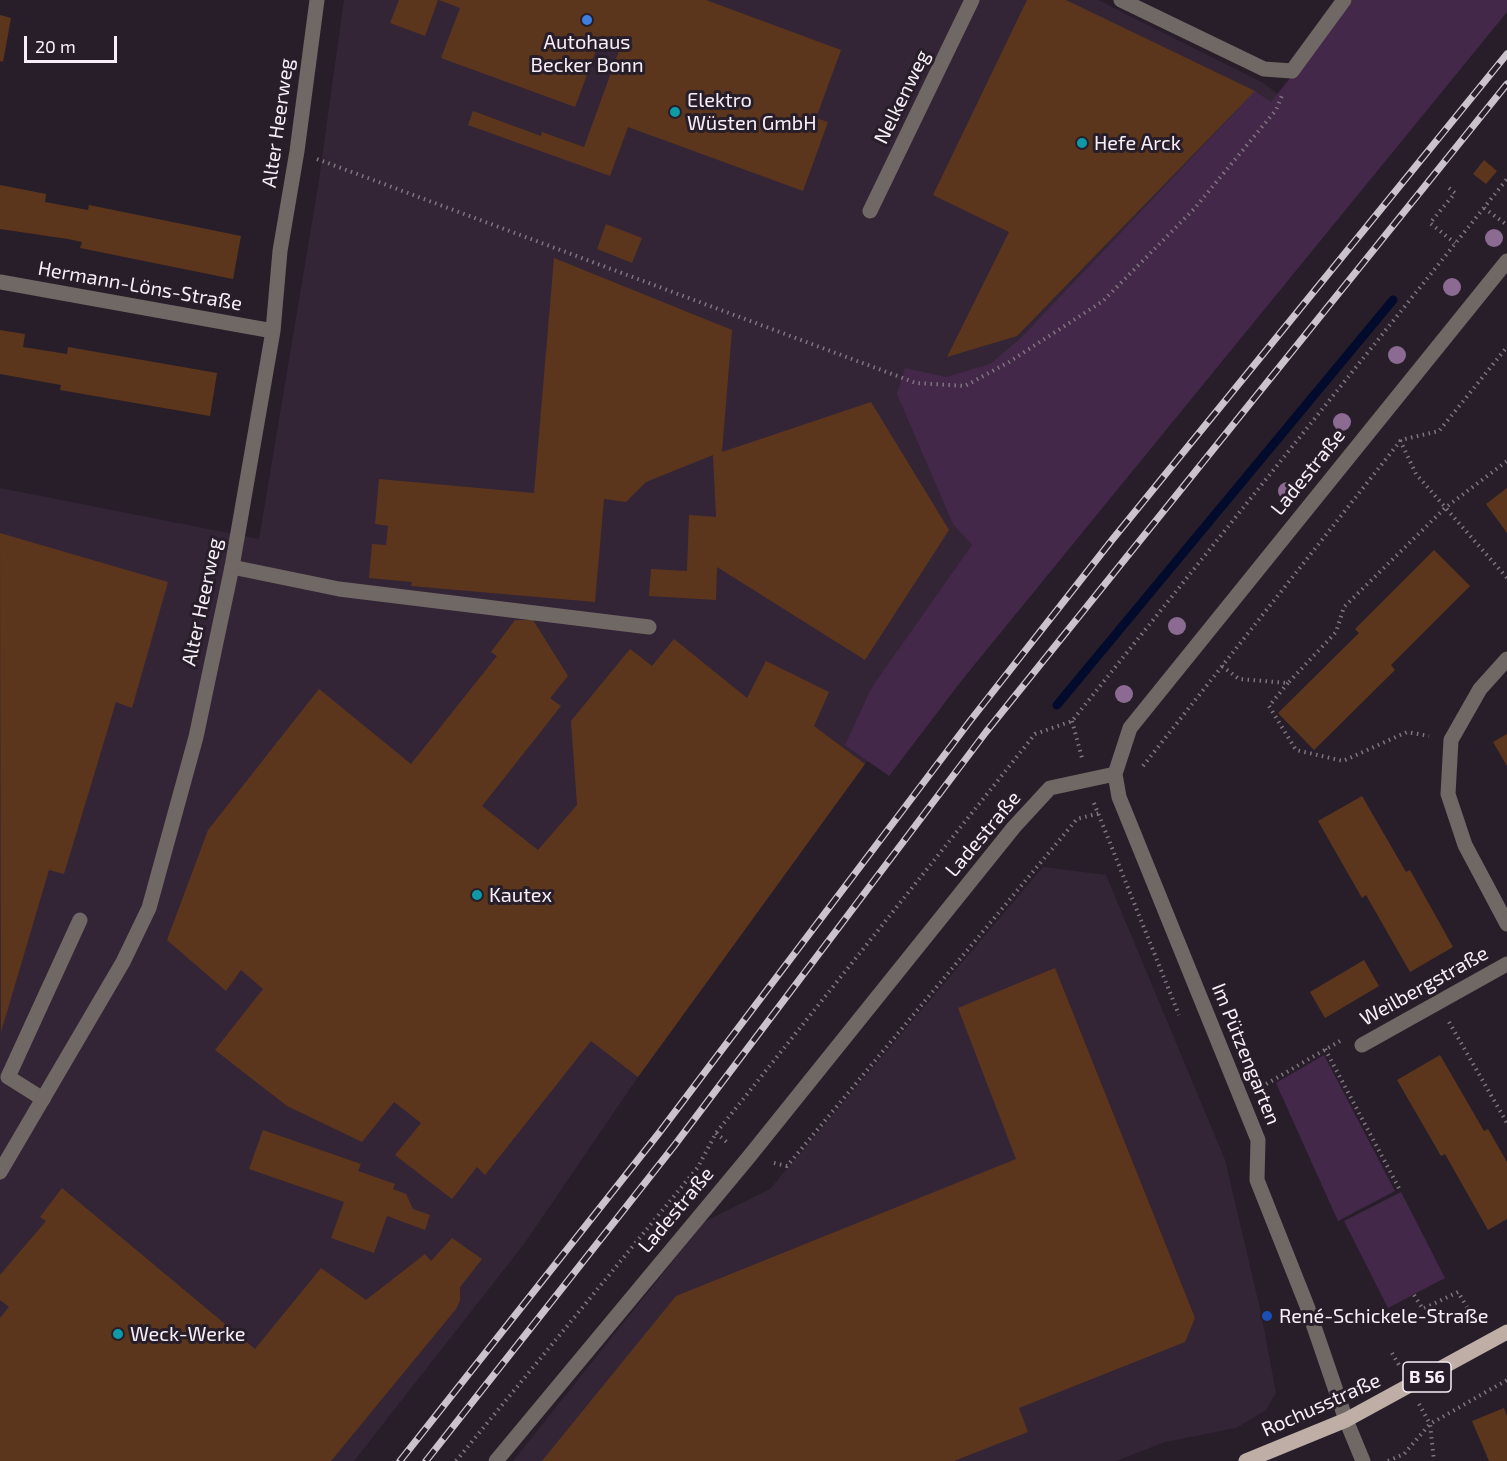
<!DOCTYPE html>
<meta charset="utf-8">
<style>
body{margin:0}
#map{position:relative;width:1507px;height:1461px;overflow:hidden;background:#281e2a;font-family:"Exo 2",sans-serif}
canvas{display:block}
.scale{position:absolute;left:24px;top:36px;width:93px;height:27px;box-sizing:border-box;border:3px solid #f6eff7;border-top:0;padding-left:8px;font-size:18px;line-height:21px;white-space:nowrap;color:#f6eff7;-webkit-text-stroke:4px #281e2a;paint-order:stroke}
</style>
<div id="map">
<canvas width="1507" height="1461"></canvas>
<div class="scale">20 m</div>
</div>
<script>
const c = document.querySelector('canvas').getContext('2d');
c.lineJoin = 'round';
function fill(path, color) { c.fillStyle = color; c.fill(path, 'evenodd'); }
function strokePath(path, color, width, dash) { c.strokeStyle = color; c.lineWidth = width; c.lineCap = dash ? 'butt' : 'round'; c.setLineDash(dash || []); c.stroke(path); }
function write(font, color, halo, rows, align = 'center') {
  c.font = font + ' "Exo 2",sans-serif'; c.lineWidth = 6; c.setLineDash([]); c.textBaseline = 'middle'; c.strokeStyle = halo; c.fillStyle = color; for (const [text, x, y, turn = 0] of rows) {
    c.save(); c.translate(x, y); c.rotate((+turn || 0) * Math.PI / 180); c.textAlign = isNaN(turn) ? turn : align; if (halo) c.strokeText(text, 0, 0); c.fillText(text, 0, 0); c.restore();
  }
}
fill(new Path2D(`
 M 344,0 L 1098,0 L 1263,83 L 1316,121 L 1484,0 L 865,764 L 638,1077 L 524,1244 L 354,1461 L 0,1461 L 0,488 L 259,539 L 318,187 Z
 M 1043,867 L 1106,875 L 1225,1160 L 1261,1313 L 1276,1393 L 1266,1410 L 1236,1428 L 1165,1442 L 1116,1461 L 513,1461 L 704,1222 L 770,1189 Z`), '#332536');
fill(new Path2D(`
 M 1352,0 L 1507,0 L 1507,12 L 962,680 L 889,776 L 845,745 L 872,687 L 972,545 L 953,524 L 897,394 L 905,368 L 946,377 L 990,364 L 1020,339 L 1255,91 L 1271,102 Z
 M 1324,1055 L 1395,1191 L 1338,1221 L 1276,1083 Z
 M 1401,1192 L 1445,1278 L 1388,1308 L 1344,1221 Z`), '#432849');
strokePath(new Path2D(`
 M 1057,705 L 1393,300`), '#030b2c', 9);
fill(new Path2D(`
 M 399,0 L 438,0 L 425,36 L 390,23 Z
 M 439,0 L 706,0 L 841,50 L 816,118 L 828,122 L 803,191 L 628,127 L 610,176 L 468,125 L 473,111 L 541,136 L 542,132 L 584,147 L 620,48 L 600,40 L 575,107 L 441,58 L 460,8 Z
 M 1027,0 L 1066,0 L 1255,91 L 1017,336 L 947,357 L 1009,232 L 933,195 Z
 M 0,15 L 11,18 L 3,62 L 0,61 Z
 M 1484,160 L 1497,171 L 1486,184 L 1473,174 Z
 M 0,185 L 46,194 L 45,202 L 88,210 L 89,205 L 241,236 L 233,279 L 80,248 L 82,242 L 68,239 L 0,229 Z
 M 606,224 L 642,238 L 632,263 L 597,249 Z
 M 554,258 L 732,330 L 722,452 L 871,402 L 949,530 L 865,660 L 717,567 L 716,600 L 649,596 L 651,569 L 687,571 L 689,515 L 716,517 L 713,455 L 646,482 L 626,502 L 604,499 L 595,602 L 411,586 L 412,582 L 369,578 L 372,544 L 386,545 L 388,526 L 375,524 L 379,479 L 534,493 Z
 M 0,330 L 25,334 L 23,347 L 67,354 L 68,347 L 217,373 L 210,416 L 60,390 L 61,385 L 0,374 Z
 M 1507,488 L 1507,533 L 1486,504 Z
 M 0,533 L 168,582 L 132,708 L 116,702 L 64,874 L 49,870 L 1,1032 Z
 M 1434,550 L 1470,586 L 1391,665 L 1395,670 L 1314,750 L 1278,713 L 1359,633 L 1355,629 Z
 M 515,620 L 533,620 L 568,676 L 550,698 L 561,706 L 482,806 L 538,850 L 577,805 L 571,721 L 630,649 L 652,666 L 674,639 L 747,698 L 766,661 L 829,692 L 814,726 L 865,764 L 638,1077 L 591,1041 L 485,1175 L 477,1167 L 452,1199 L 395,1155 L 421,1123 L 394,1102 L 362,1142 L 287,1106 L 215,1050 L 263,989 L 241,970 L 226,991 L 167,940 L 208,830 L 319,689 L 411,764 L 497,656 L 491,652 Z
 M 1507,734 L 1507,766 L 1493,742 Z
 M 1362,796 L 1406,872 L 1410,870 L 1453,947 L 1410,972 L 1366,895 L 1362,898 L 1318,821 Z
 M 1364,960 L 1379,986 L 1325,1018 L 1310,992 Z
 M 1055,968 L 1195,1318 L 1185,1342 L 1019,1408 L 1028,1432 L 954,1461 L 542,1461 L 676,1296 L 1016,1159 L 958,1008 Z
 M 1440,1055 L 1484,1131 L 1488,1129 L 1507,1162 L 1507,1219 L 1488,1230 L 1445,1154 L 1441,1156 L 1397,1080 Z
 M 263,1130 L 361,1164 L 358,1171 L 395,1184 L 393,1189 L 406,1194 L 413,1209 L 430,1215 L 425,1230 L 387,1216 L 374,1253 L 331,1238 L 344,1202 L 249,1169 Z
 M 62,1188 L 255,1349 L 321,1268 L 366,1300 L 425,1254 L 431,1261 L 452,1238 L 482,1259 L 460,1287 L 460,1301 L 456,1309 L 331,1461 L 0,1461 L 0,1318 L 9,1307 L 0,1300 L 0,1275 L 46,1221 L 40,1217 Z
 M 1504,1408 L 1507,1416 L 1507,1461 L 1489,1461 L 1472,1421 Z`), '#5c361c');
strokePath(new Path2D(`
 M 317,159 L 916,383 L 965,386 L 1009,362 L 1103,301 L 1194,209 L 1276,110 L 1283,93
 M 1449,188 L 1455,193 L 1430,223 L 1455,243
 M 1484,208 L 1507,225
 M 1400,440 L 1416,474 L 1507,578
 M 1222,666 L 1239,679 L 1288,683 L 1336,632 L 1344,607 L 1445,508 L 1507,461
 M 1288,683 L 1269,706 L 1296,750 L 1343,761 L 1407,732 L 1429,736
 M 1072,721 L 1082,758
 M 1143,766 L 1401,440 L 1439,431 L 1507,347
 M 1094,803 L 1179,1015
 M 1449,1022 L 1507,1123
 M 1325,1049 L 1401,1192
 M 1261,1087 L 1340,1041
 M 716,1133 L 729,1144
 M 774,1163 L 787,1166 L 1077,819 L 1100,813
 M 1414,1295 L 1423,1309 L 1458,1292 L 1474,1319
 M 1392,1353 L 1399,1365
 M 1419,1404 L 1430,1424 L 1434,1461
 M 456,1461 L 698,1167 L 716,1133 L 1035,734 L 1072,721 L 1507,179
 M 1388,1461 L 1404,1454 L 1430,1424 L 1507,1380`), '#7e757f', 4, [1.5, 4.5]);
strokePath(new Path2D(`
 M 1121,0 L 1264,69 L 1292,71 L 1344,0
 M 232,567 L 339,589 L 649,627
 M 43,1099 L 8,1077 L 80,920`), '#706864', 15);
strokePath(new Path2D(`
 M 870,211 L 972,0
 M 0,282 L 273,331
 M 1507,659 L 1480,689 L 1451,740 L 1448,794 L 1465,845 L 1507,924
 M 1362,1045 L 1507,964
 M 0,1172 L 123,962 L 149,908 L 196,737 L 232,567 L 273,331 L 280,251 L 297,151 L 317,0
 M 496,1461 L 748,1158 L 1014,827 L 1050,788 L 1115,774
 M 1363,1461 L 1346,1420 L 1307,1306 L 1257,1180 L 1258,1140 L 1119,797 L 1115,774 L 1130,728 L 1507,261`), '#706864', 15);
strokePath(new Path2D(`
 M 1246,1461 L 1346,1420 L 1507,1332`), '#beaea6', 15);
const rail = new Path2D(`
 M 400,1461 L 659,1133 L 970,721 L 1112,540 L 1507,54
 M 426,1461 L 674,1146 L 986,732 L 1507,84`);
strokePath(rail, '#cac3cc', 7);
strokePath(rail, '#281e2a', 4.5, [14]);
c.fillStyle = '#8b6b91';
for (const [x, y] of [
 [1494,238],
 [1452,287],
 [1397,355],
 [1342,422],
 [1287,491],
 [1177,626],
 [1124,694]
]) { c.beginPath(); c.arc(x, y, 9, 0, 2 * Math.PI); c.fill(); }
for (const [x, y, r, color] of [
 [587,20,6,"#3f7fe0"],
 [675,112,6,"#0f9aa8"],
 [1082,143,6,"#0f9aa8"],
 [477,895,6,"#0f9aa8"],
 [1267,1316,6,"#1a4fb4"],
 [118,1334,6,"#0f9aa8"]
]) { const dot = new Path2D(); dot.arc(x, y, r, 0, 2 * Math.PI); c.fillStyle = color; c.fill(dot); strokePath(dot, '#281e2a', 2); }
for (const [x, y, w] of [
 [1427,1377,48]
]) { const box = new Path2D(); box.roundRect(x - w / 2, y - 15, w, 30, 4.5); c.fillStyle = '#281e2a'; c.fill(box); strokePath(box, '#f6eff7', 1.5); }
write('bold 18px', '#f6eff7', null, [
 ["B 56",1427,1377]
]);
write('20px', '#f6eff7', '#281e2a', [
 ["Autohaus",587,42,"center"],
 ["Becker Bonn",587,65,"center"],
 ["Elektro",687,100],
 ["Wüsten GmbH",687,123],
 ["Hefe Arck",1094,143],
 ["Kautex",489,895],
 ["René-Schickele-Straße",1279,1316],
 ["Weck-Werke",130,1334]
], 'left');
write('20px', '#f6eff7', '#281e2a', [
 ["Nelkenweg",902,97,-64],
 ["Alter Heerweg",278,123,-82],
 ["Hermann-Löns-Straße",140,286,10],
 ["Ladestraße",1308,472,-51],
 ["Alter Heerweg",202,602,-78],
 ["Ladestraße",983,834,-50],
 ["Weilbergstraße",1424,986,-29],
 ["Im Pützengarten",1246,1054,68],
 ["Ladestraße",676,1210,-50],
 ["Rochusstraße",1321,1405,-24]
]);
</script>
